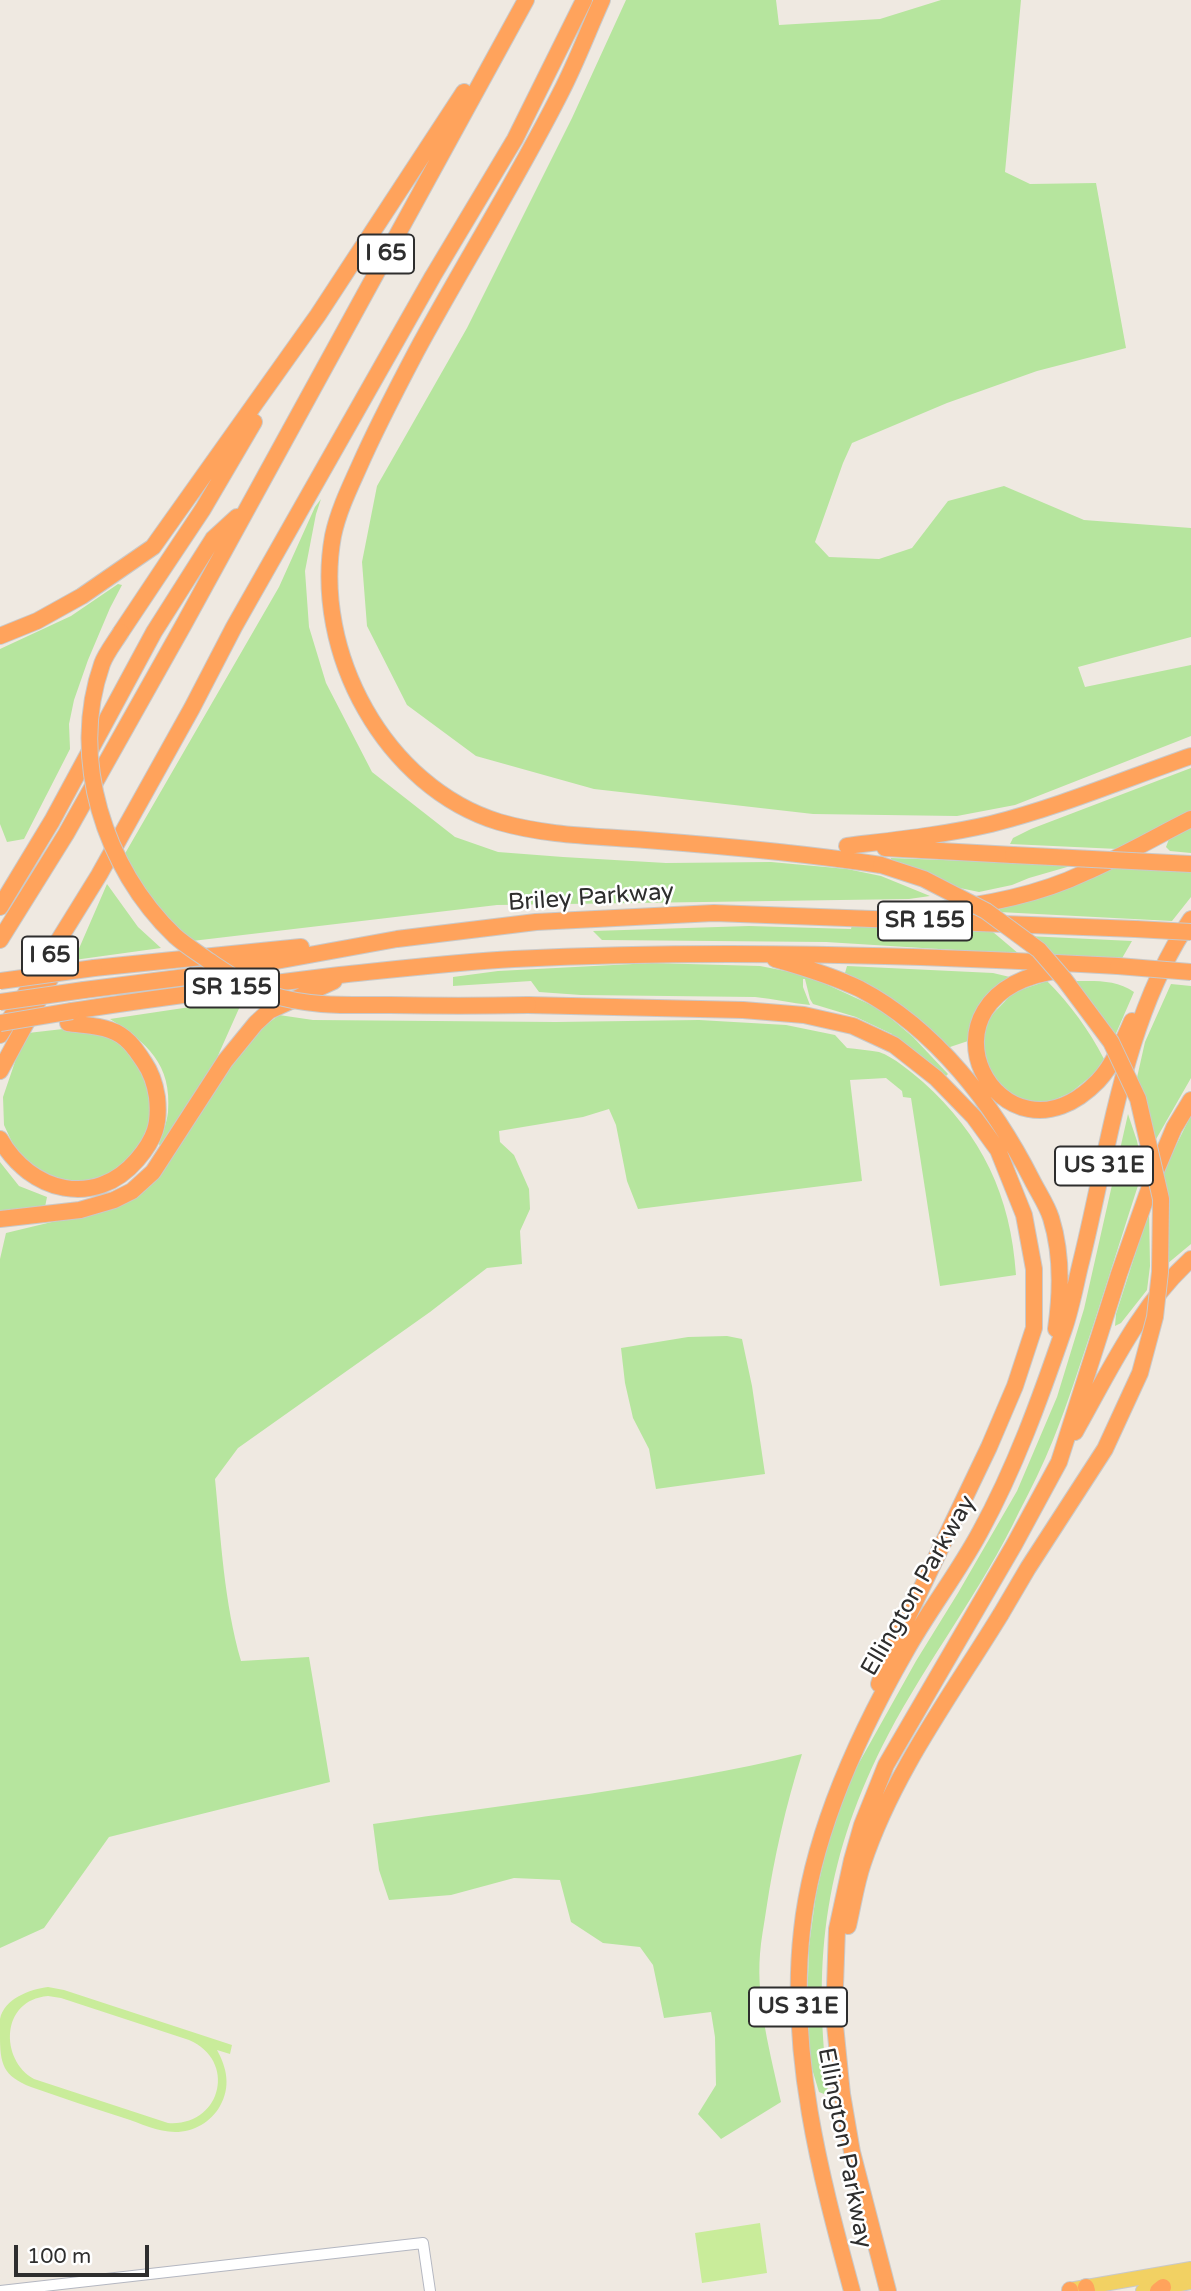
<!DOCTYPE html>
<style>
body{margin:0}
#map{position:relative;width:1191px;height:2291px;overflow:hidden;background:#efe9e1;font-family:"Varela Round",sans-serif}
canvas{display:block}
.scale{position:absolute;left:14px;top:2245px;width:135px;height:32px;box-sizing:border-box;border:4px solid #2e2e2e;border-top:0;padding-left:9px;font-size:21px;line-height:24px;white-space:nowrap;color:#2e2e2e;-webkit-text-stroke:5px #fff;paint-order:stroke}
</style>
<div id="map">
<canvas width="1191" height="2291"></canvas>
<div class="scale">100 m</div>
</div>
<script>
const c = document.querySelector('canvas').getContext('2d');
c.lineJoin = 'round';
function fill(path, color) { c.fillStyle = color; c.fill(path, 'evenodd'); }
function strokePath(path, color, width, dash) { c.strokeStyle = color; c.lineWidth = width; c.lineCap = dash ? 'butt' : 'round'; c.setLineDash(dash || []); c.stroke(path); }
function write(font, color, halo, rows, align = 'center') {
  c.font = font + ' "Varela Round",sans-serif'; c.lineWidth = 5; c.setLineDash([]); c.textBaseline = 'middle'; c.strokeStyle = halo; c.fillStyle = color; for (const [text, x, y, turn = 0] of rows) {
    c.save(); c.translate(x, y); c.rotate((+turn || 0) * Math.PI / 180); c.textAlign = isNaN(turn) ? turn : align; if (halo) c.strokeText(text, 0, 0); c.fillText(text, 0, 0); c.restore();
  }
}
fill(new Path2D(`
 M 626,0 L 776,0 L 779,25 L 880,19 L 941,0 L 1021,0 L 1005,172 L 1030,184 L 1096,183 L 1126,348 L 1037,371 L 947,403 L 852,443 L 843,463 L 815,542 L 829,557 L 879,559 L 912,548 L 948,501 L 1004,486 L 1084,520 L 1191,528 L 1191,637 L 1078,667 L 1085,687 L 1191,665 L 1191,736 L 1015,805 L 957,816 L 813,814 L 594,789 L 476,756 L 407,705 L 367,626 L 362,562 L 377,486 L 467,328 L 572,118 Z
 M 321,499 L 316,514 L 305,571 L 309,627 L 326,683 L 372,772 L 455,837 L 498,852 L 563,857 L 666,863 L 771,862 L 847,869 L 881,876 L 930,896 L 909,899 L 497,905 L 192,941 L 161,915 L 123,857 L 279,587 L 315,507 Z
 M 118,584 L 122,585 L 110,608 L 88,660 L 74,700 L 69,724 L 70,749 L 24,839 L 7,842 L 0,824 L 0,649 L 71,616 Z
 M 1191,768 L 1191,811 L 1118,849 L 1010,844 L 1013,838 L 1031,829 Z
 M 1191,827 L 1191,853 L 1170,851 L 1166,847 L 1169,839 Z
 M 891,858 L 1074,865 L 1029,878 L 1012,885 L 979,892 L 955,887 L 890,861 Z
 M 1113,867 L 1191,871 L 1191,897 L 1172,921 L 999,912 L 1000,907 Z
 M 107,884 L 138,927 L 161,948 L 74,960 Z
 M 852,925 L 993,932 L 1019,954 L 826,942 L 602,940 L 593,931 L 749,926 L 851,929 Z
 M 1027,936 L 1132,941 L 1121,960 L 1049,956 Z
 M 652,963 L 760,966 L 806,975 L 880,1009 L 913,1037 L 948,1074 L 946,1076 L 892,1037 L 892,1034 L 856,1017 L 813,1004 L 810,999 L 805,979 L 803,979 L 803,987 L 810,1005 C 791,1003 774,999 755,997 L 581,995 L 539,992 L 531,981 L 453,986 L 453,977 L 498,971 Z
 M 847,966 L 993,973 L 1014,978 C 987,993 974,1011 968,1041 L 947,1048 C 918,1015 885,991 845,973 Z
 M 1047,981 C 1070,1004 1089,1030 1104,1059 L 1094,1074 L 1070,1093 L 1054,1100 L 1041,1102 L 1023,1100 L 1007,1094 L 987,1069 L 981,1037 L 986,1021 L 1014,992 Z
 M 1073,981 C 1094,981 1116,979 1134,992 L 1114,1038 Z
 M 1171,984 L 1191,986 L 1191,1078 L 1155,1141 L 1136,1082 L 1145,1042 Z
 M 237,1000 L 241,1004 L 216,1060 L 161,1148 L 159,1144 C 162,1134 167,1123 168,1112 C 172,1064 147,1043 110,1019 Z
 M 279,1015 L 313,1020 L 556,1022 L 699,1020 L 786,1025 L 835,1035 L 847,1048 C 857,1049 868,1050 879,1052 C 894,1057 911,1072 923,1082 C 982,1135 1011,1196 1016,1275 L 940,1286 L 911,1098 L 903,1097 L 902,1091 L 886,1078 L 850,1080 L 862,1181 L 638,1209 L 627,1181 L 616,1125 L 609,1109 L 583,1117 L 499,1131 L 500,1142 L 514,1155 L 529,1189 L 530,1209 L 520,1231 L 522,1264 L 487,1268 L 430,1312 L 238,1448 L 215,1479 C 221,1540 224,1602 241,1661 L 309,1657 L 330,1782 L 109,1837 L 44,1928 L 0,1948 L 0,1259 L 6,1233 L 114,1207 L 164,1169 L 239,1049 L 259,1030 Z
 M 63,1029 L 98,1031 L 115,1039 L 130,1051 L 150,1086 L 152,1119 L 141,1147 L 127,1163 L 110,1174 L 90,1181 L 51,1179 L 17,1153 L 4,1125 L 3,1097 L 18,1053 L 28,1033 Z
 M 1128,1114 L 1137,1141 L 1143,1170 C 1126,1222 1110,1274 1093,1326 C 1080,1364 1068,1403 1053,1440 C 1043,1465 1031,1489 1019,1512 C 982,1590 928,1659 888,1735 C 826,1854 812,1956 828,2088 L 824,2094 L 819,2092 L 810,2062 L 807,2010 L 809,1946 L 816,1894 L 830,1834 L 850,1779 L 916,1661 L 958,1593 L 1017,1491 L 1057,1397 L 1084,1309 Z
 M 1191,1115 L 1191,1244 L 1167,1264 L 1169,1229 L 1163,1172 Z
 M 0,1162 L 19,1186 L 47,1197 L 45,1207 L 0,1211 Z
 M 1149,1211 L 1150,1266 L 1147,1290 L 1121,1323 L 1115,1326 L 1116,1314 Z
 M 727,1336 L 742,1339 L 752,1386 L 765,1474 L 656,1489 L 649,1449 L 633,1418 L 625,1383 L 621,1348 L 688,1337 Z
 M 802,1754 C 786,1805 774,1857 766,1911 C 764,1925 761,1939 760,1954 C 756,2002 771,2056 781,2102 L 721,2139 L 698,2114 L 716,2085 L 715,2037 L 711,2012 L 664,2018 L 653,1965 L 640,1947 L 603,1943 L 571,1922 L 560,1880 L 514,1878 L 451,1895 L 389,1900 L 379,1870 L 373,1824 C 516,1803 662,1788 802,1754 Z`), '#b6e59e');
fill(new Path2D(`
 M 48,1987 L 64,1990 L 232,2045 L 230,2054 L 217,2050 C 227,2068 231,2087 220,2106 C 211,2122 194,2132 175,2132 C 158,2132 140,2123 124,2118 C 93,2108 62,2098 31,2087 C 3,2076 0,2064 0,2036 C 0,2031 0,2024 0,2019 C 4,1999 30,1989 48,1987 ZM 48,1996 L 61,1998 L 189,2040 C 238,2061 221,2127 168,2123 L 34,2079 C 0,2060 0,2000 48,1996 Z
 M 760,2223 L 767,2273 L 702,2283 L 695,2233 Z`), '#c9ec9a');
const minor = new Path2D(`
 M 0,2291 L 423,2243 L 430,2291`);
const major = new Path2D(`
 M 1075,2289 L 1191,2269
 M 1143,2291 L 1191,2282`);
const highway = new Path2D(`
 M 602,0 C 588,31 576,63 561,92 C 516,181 463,265 416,352 C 396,390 376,428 359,467 C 349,489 338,512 333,536 C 312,652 385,787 499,822 C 547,836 596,836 646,840 C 724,846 803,853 881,865
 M 121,632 L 203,509 L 254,422
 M 0,636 L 37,621 L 82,596 L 153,547 L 318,315 L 464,92
 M 847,846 C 895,840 944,835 991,824 C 1059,807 1125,779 1191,756
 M 885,848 L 1013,855
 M 0,907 L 52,821 L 154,632 L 213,539 L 237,517
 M 921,912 C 974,907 1036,896 1084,873 C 1121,857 1155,837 1191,819
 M 0,940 L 66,834 L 184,624 L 526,0
 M 775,959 C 803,967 833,976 860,989 C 936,1029 994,1105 1032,1180 C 1038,1192 1047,1205 1051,1218 C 1062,1253 1061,1294 1056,1329
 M 94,968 L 301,947
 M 1061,970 C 899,992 1001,1181 1098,1081 C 1113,1065 1123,1042 1132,1021
 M 84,990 L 194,976 L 397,939 L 536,922 L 714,913 L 1136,929
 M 528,1005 L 743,1010 L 804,1015 L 853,1026 L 894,1045 L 936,1078 L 974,1117 L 998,1150 L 1024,1215 L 1034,1269 L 1034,1328 L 1015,1386 L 989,1447 L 889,1656 L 879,1684
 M 72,1011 C 161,997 250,986 340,975 C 397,969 456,962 514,959 C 715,949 917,955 1118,966
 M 0,1035 L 99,875 L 192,708 L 234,627 L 433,276 L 515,139 L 584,0
 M 0,1071 L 69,944
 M 0,1139 C 30,1192 95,1209 137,1160 C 155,1139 160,1124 157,1097 C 155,1084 151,1072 144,1062 C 135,1048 126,1035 110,1030 C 97,1025 81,1025 68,1023
 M 0,1219 L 80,1210 L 114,1200 L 132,1191 L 153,1172 L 225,1061 L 256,1023 L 269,1011 L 334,981
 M 1075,1432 C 1109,1372 1139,1306 1191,1259
 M 848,1926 C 853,1905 856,1883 863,1863 C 893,1773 952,1694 1001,1614
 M 1086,2287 L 1087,2291
 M 1070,2290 L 1070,2291
 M 852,2291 C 820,2174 788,2052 802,1930 C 812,1835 859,1733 906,1651 C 929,1610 958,1573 980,1532 C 1015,1468 1040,1399 1064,1329 C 1071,1309 1075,1287 1080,1266 C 1109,1151 1123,1018 1191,919
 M 888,2291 L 852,2152 L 842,2094 L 834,2015 L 837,1929 L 852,1860 L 862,1825 L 886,1765 L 1014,1545 L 1059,1462 L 1119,1274 L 1153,1178 L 1174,1128 L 1191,1100
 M 1158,2291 L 1163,2287`);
strokePath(minor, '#b4b7c1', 12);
strokePath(major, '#c9c9c9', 16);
strokePath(highway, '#c9c9c9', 18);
strokePath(minor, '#fff', 10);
strokePath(major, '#f2d163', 14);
strokePath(highway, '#ffa35c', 16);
const highwayBridge = new Path2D(`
 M 121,632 C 115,642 106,653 102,664 C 69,758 104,868 175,936 C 185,945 198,953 209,961 C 227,973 247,987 269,994 C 308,1007 349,1005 390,1005 C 436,1006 482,1006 528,1005
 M 1013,855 L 1191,864
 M 881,865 L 924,879 L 986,911 L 1039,950 L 1064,979 L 1111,1042 L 1138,1099 L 1161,1199 L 1160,1272 L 1155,1317 L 1140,1373 L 1105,1449 L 1028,1568 L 1001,1614
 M 1136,929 L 1191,932
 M 1118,966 L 1191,972
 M 0,981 L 94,968
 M 0,1002 L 84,990
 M 0,1023 L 72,1011`);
strokePath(highwayBridge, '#c9c9c9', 18, []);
strokePath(highwayBridge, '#ffa35c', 16);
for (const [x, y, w] of [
 [386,254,56],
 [925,921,94],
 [50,956,56],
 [232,988,94],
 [1104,1166,98],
 [798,2007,98]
]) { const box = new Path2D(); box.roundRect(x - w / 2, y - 19.5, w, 39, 5); c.fillStyle = '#fff'; c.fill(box); strokePath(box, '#2e2e2e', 2); }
write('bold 23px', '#2e2e2e', null, [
 ["I 65",386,254],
 ["SR 155",925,921],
 ["I 65",50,956],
 ["SR 155",232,988],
 ["US 31E",1104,1166],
 ["US 31E",798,2007]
]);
write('24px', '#2e2e2e', '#fff', [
 ["Briley Parkway",591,898,-4],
 ["Ellington Parkway",919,1586,-60],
 ["Ellington Parkway",844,2148,79]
]);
</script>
